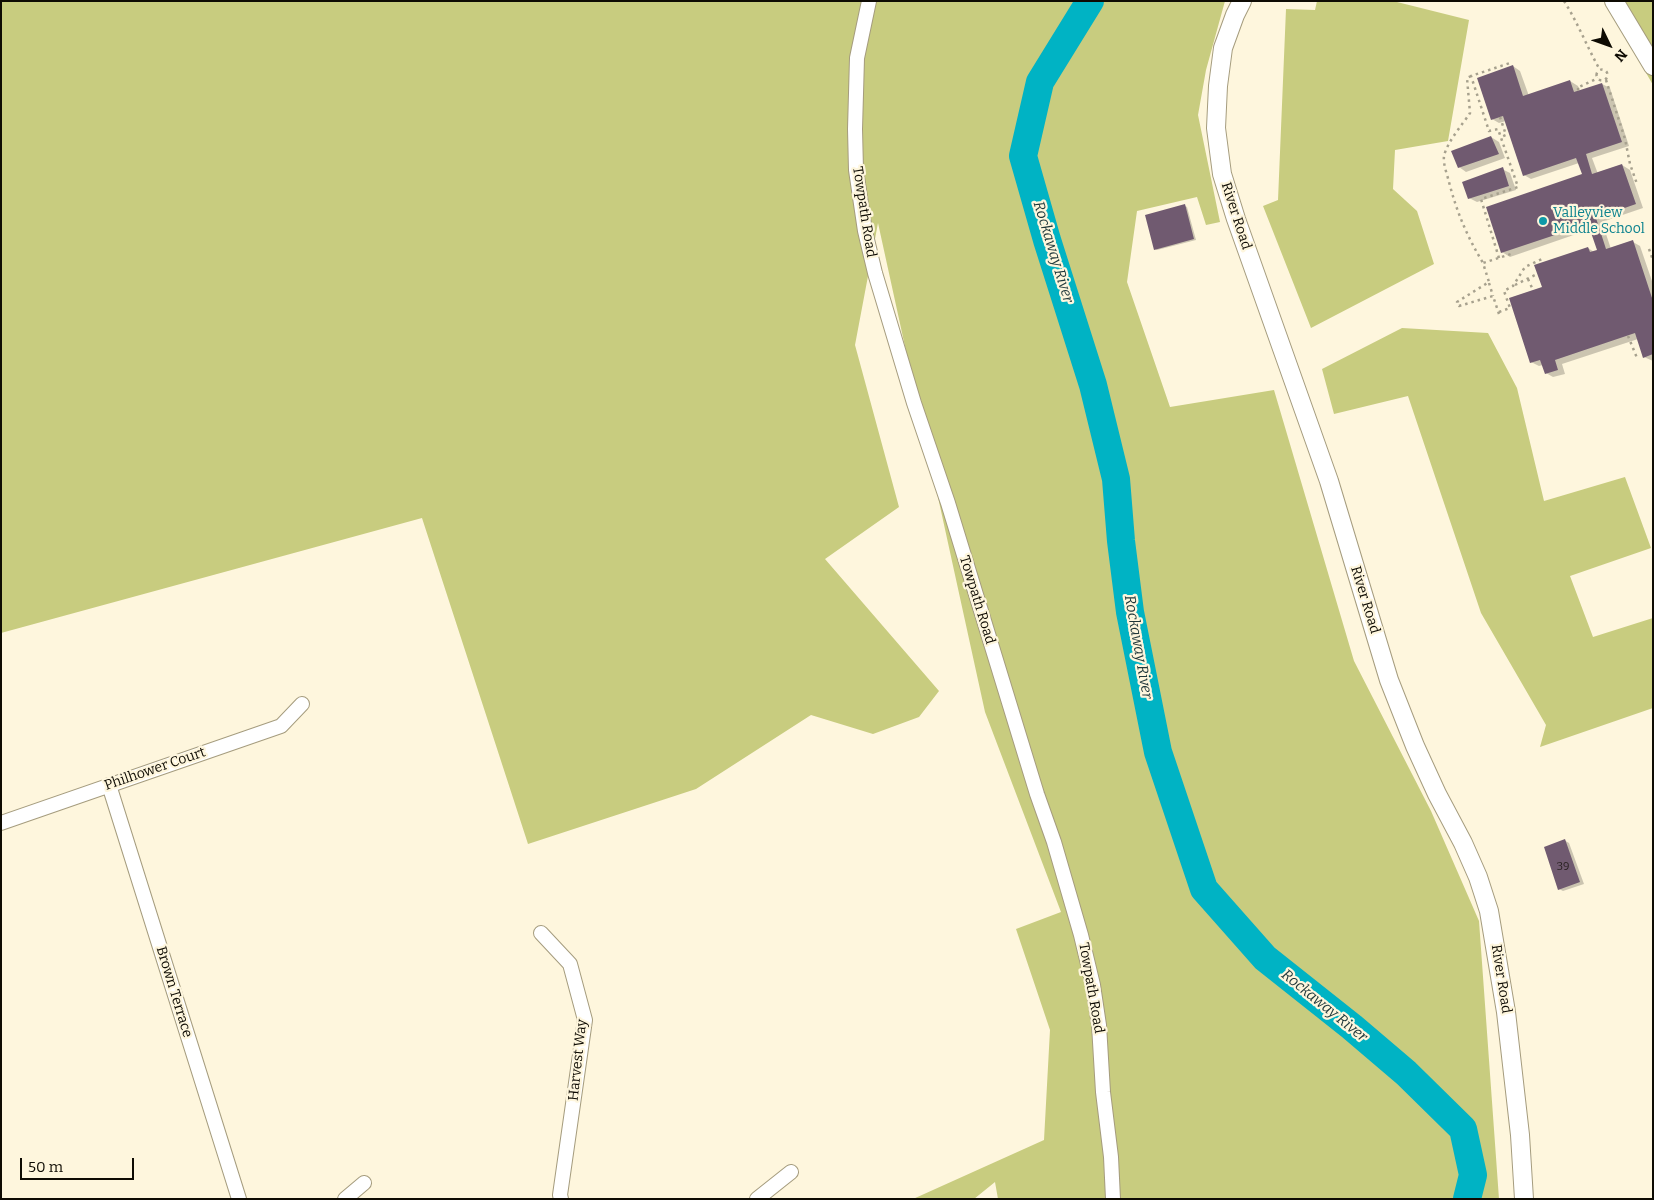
<!DOCTYPE html>
<style>
body{margin:0}
#map{position:relative;width:1654px;height:1200px;overflow:hidden;background:#fef6dd;font-family:Bitter,serif}
canvas{display:block}
.frame{position:absolute;inset:0;border:2px solid #0e0b03;pointer-events:none}
.north{position:absolute;left:1584px;top:20px;width:50px;height:50px;-webkit-text-stroke:4px #fef6dd;paint-order:stroke;rotate:132deg;font-size:14px;font-weight:700;line-height:20px;text-align:center;color:#0e0b03}
.north::after{content:'';display:block;margin:auto;width:18px;height:22px;background:#0e0b03;clip-path:polygon(50% 0,100% 100%,50% 72%,0 100%)}
.scale{position:absolute;left:20px;top:1158px;width:114px;height:22px;box-sizing:border-box;border:2px solid #0e0b03;border-top:0;padding-left:6px;font-size:15px;line-height:18px;white-space:nowrap;color:#0e0b03;-webkit-text-stroke:4px #fef6dd;paint-order:stroke}
</style>
<div id="map">
<canvas width="1654" height="1200"></canvas>
<div class="frame"></div>
<div class="north">N</div>
<div class="scale">50 m</div>
</div>
<script>
const c = document.querySelector('canvas').getContext('2d');
c.lineJoin = 'round';
function fill(path, color) { c.fillStyle = color; c.fill(path, 'evenodd'); }
function strokePath(path, color, width, dash) { c.strokeStyle = color; c.lineWidth = width; c.lineCap = dash ? 'butt' : 'round'; c.setLineDash(dash || []); c.stroke(path); }
function write(font, color, halo, rows, align = 'center') {
  c.font = font + ' Bitter,serif'; c.lineWidth = 4.5; c.setLineDash([]); c.textBaseline = 'middle'; c.strokeStyle = halo; c.fillStyle = color; for (const [text, x, y, turn = 0] of rows) {
    c.save(); c.translate(x, y); c.rotate((+turn || 0) * Math.PI / 180); c.textAlign = isNaN(turn) ? turn : align; if (halo) c.strokeText(text, 0, 0); c.fillText(text, 0, 0); c.restore();
  }
}
fill(new Path2D(`
 M 1,1 L 1225,1 L 1206,70 L 1198,115 L 1220,222 L 1206,225 L 1197,197 L 1137,211 L 1127,282 L 1170,407 L 1274,390 L 1354,661 L 1431,811 L 1479,921 L 1499,1199 L 998,1199 L 995,1182 L 974,1199 L 913,1199 L 1044,1140 L 1050,1030 L 1016,929 L 1061,912 L 985,712 L 878,223 L 855,345 L 899,507 L 825,559 L 939,691 L 919,717 L 873,734 L 811,715 L 696,789 L 528,844 L 422,518 L 1,633 Z
 M 1317,1 L 1393,1 L 1469,20 L 1448,141 L 1395,150 L 1393,189 L 1417,211 L 1434,264 L 1311,328 L 1263,206 L 1278,200 L 1286,9 L 1315,10 Z
 M 1605,1 L 1653,1 L 1653,85 Z
 M 1402,328 L 1488,333 L 1517,388 L 1544,501 L 1625,477 L 1651,548 L 1570,576 L 1593,637 L 1653,618 L 1653,708 L 1540,747 L 1546,725 L 1481,613 L 1408,396 L 1334,414 L 1322,369 Z`), '#c8cc7f');
fill(new Path2D(`
 M 1513,66 L 1520,71 L 1529,96 L 1570,81 L 1578,86 L 1580,92 L 1602,84 L 1610,88 L 1629,146 L 1592,158 L 1598,174 L 1622,165 L 1630,170 L 1643,208 L 1602,222 L 1611,249 L 1633,242 L 1640,246 L 1653,284 L 1653,361 L 1644,357 L 1638,339 L 1562,364 L 1565,374 L 1553,377 L 1546,373 L 1543,365 L 1539,366 L 1531,362 L 1543,288 L 1588,248 L 1594,252 L 1599,251 L 1591,229 L 1510,257 L 1502,252 L 1583,175 L 1579,163 L 1531,179 L 1524,175 L 1506,121 L 1499,123 L 1492,119 Z
 M 1491,137 L 1499,142 L 1505,158 L 1466,172 L 1459,167 Z
 M 1502,169 L 1510,173 L 1516,190 L 1477,202 L 1469,198 Z
 M 1185,206 L 1187,207 L 1196,240 L 1157,250 L 1155,249 Z
 M 1564,840 L 1569,843 L 1584,884 L 1563,891 L 1559,889 Z`), '#0003');
strokePath(new Path2D(`
 M 1090,1 L 1040,82 L 1023,156 L 1047,240 L 1093,385 L 1116,479 L 1121,541 L 1130,612 L 1158,752 L 1204,889 L 1265,958 L 1352,1027 L 1406,1073 L 1463,1129 L 1473,1175 L 1467,1199`), '#00b3c4', 28);
fill(new Path2D(`
 M 1513,65 L 1523,96 L 1570,80 L 1574,92 L 1602,83 L 1622,142 L 1586,154 L 1592,174 L 1622,164 L 1636,204 L 1596,218 L 1606,249 L 1633,240 L 1653,301 L 1653,354 L 1643,358 L 1635,333 L 1555,360 L 1558,370 L 1545,374 L 1540,360 L 1530,363 L 1509,298 L 1542,287 L 1534,265 L 1588,247 L 1590,252 L 1597,250 L 1588,224 L 1501,253 L 1486,207 L 1582,174 L 1576,158 L 1523,176 L 1503,116 L 1491,120 L 1477,78 Z
 M 1491,136 L 1499,154 L 1458,168 L 1451,151 Z
 M 1503,167 L 1509,186 L 1468,199 L 1462,182 Z
 M 1185,204 L 1194,239 L 1154,250 L 1145,215 Z
 M 1565,839 L 1580,882 L 1558,890 L 1544,847 Z`), '#705a70');
const minor = new Path2D(`
 M 869,1 L 857,58 L 855,129 L 856,170 L 865,231 L 875,273 L 914,403 L 948,503 L 1037,794 L 1054,842 L 1081,935 L 1093,985 L 1099,1025 L 1103,1092 L 1111,1157 L 1113,1199
 M 109,785 L 239,1199
 M 1,823 L 281,726 L 302,704
 M 541,933 L 570,964 L 585,1020 L 560,1195 L 561,1199
 M 345,1199 L 364,1183
 M 757,1199 L 791,1172`);
const tertiary = new Path2D(`
 M 1242,1 L 1235,15 L 1223,48 L 1218,86 L 1216,128 L 1222,174 L 1236,219 L 1329,481 L 1389,680 L 1415,746 L 1437,794 L 1463,843 L 1478,877 L 1489,911 L 1506,1012 L 1520,1135 L 1524,1199
 M 1614,1 L 1653,66`);
strokePath(minor, '#a59c7e', 16);
strokePath(tertiary, '#a59c7e', 20);
strokePath(new Path2D(`
 M 1564,1 C 1578,23 1587,47 1600,70
 M1596.5 75a5.5 5.5 0 1 1 11 0a5.5 5.5 0 1 1-11 0Z
 M 1471,76 L 1467,78 L 1470,113 C 1463,124 1447,142 1444,156 C 1443,164 1447,174 1449,182 C 1457,213 1467,236 1483,263
 M 1606,80 L 1625,139 L 1630,164 L 1637,184
 M 1579,90 L 1577,88 L 1598,78
 M 1500,117 L 1506,135 L 1501,137
 M 1649,249 L 1653,260
 M 1499,258 L 1481,199 L 1518,187 L 1498,129 L 1489,131 L 1471,76 L 1510,63
 M 1528,279 L 1533,290
 M 1489,283 L 1493,296
 M 1515,285 L 1537,274
 M 1499,312 L 1510,308 L 1504,291 L 1513,286 L 1525,267 L 1542,259 L 1543,262
 M 1499,314 L 1493,296 L 1459,306 L 1457,302 L 1489,282 L 1483,263 L 1511,254
 M 1628,336 L 1637,358`), '#a7a18e', 2.5, [2.5, 4]);
strokePath(minor, '#fff', 14);
strokePath(tertiary, '#fff', 18);
for (const [x, y, r, color] of [
 [1543,221,5,"#0f9aa8"]
]) { const dot = new Path2D(); dot.arc(x, y, r, 0, 2 * Math.PI); c.fillStyle = color; c.fill(dot); strokePath(dot, '#fef6dd', 2); }
write('11px', '#261f1e', null, [
 ["39",1563,867]
]);
write('14px', '#0e0b03', '#fef6dd', [
 ["Towpath Road",864,212,81],
 ["River Road",1236,216,72],
 ["Towpath Road",977,600,73],
 ["River Road",1365,600,73],
 ["Philhower Court",155,769,-19],
 ["River Road",1501,979,81],
 ["Towpath Road",1091,988,80],
 ["Brown Terrace",174,992,73],
 ["Harvest Way",578,1060,-84]
]);
write('14px', '#0d838f', '#fef6dd', [
 ["Valleyview",1553,213],
 ["Middle School",1553,229]
], 'left');
write('italic 15px', '#1e3639', '#fef6dd', [
 ["Rockaway River",1053,252,73],
 ["Rockaway River",1138,647,80],
 ["Rockaway River",1324,1006,39]
]);
</script>
